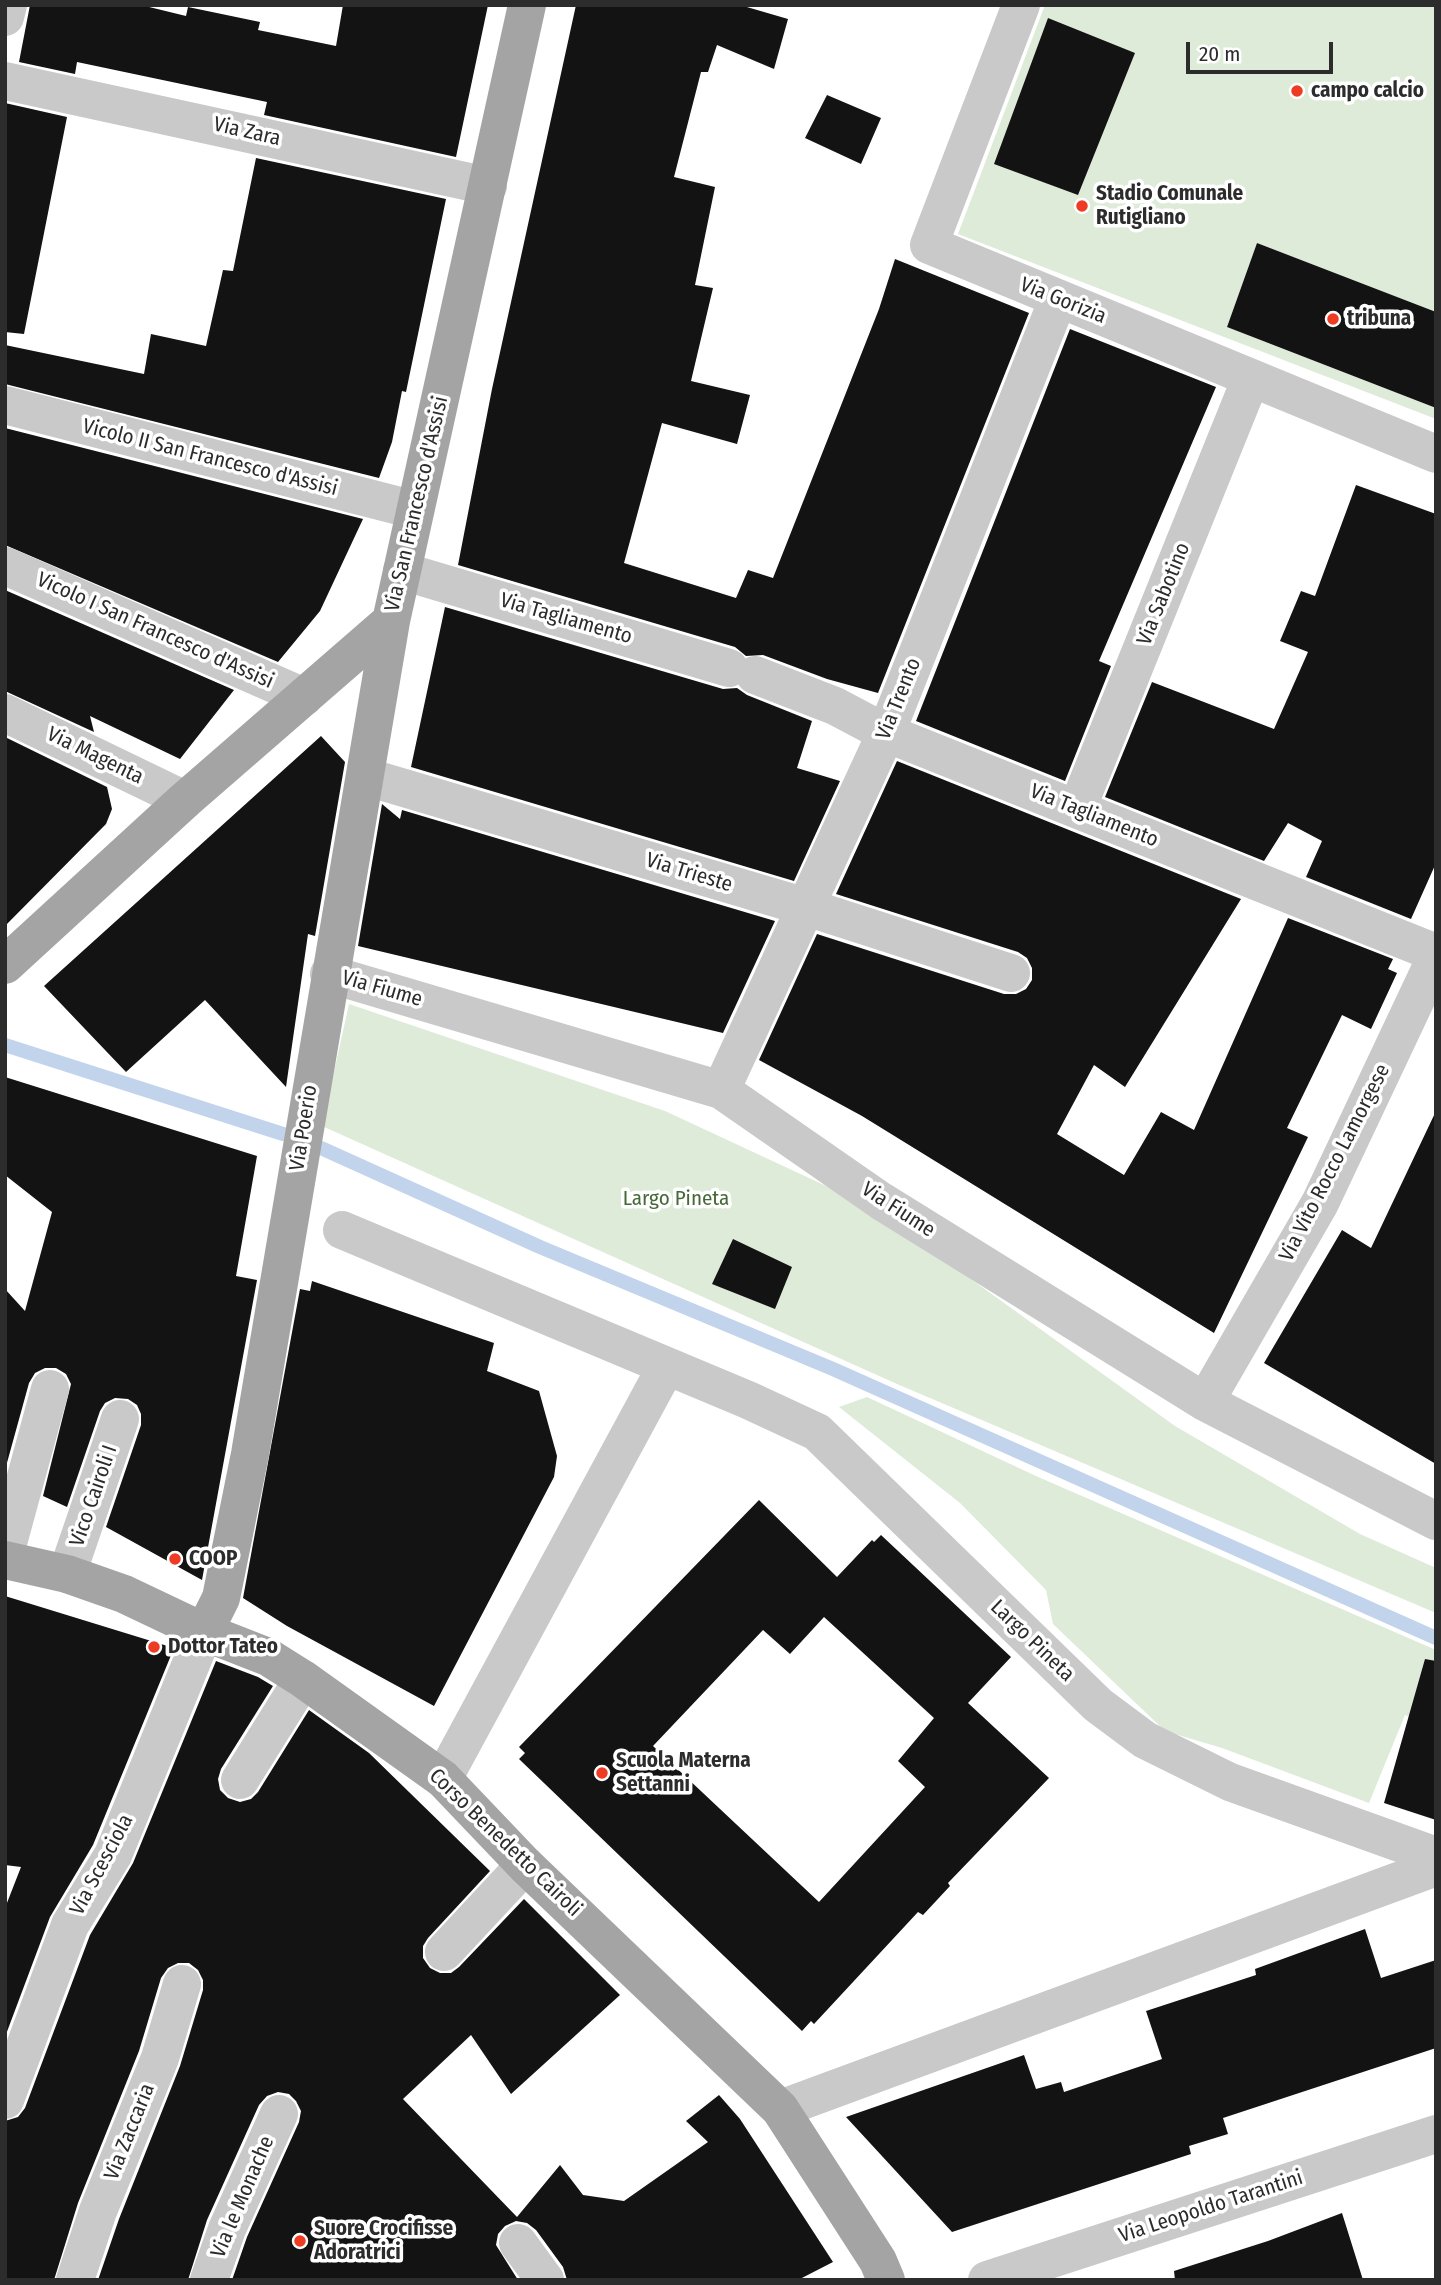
<!DOCTYPE html>
<style>
body{margin:0}
#map{position:relative;width:1441px;height:2285px;overflow:hidden;background:#fff;font-family:"Fira Sans Condensed",sans-serif}
canvas{display:block}
.frame{position:absolute;inset:0;border:7px solid #2c2c2c;pointer-events:none}
.scale{position:absolute;left:1186px;top:42px;width:147px;height:32px;box-sizing:border-box;border:4px solid #2c2c2c;border-top:0;padding-left:9px;font-size:21px;line-height:24px;white-space:nowrap;color:#2c2c2c;-webkit-text-stroke:5px #fff;paint-order:stroke}
</style>
<div id="map">
<canvas width="1441" height="2285"></canvas>
<div class="frame"></div>
<div class="scale">20 m</div>
</div>
<script>
const c = document.querySelector('canvas').getContext('2d');
c.lineJoin = 'round';
function fill(path, color) { c.fillStyle = color; c.fill(path, 'evenodd'); }
function strokePath(path, color, width, dash) { c.strokeStyle = color; c.lineWidth = width; c.lineCap = dash ? 'butt' : 'round'; c.setLineDash(dash || []); c.stroke(path); }
function write(font, color, halo, rows, align = 'center') {
  c.font = font + ' "Fira Sans Condensed",sans-serif'; c.lineWidth = 7; c.setLineDash([]); c.textBaseline = 'middle'; c.strokeStyle = halo; c.fillStyle = color; for (const [text, x, y, turn = 0] of rows) {
    c.save(); c.translate(x, y); c.rotate((+turn || 0) * Math.PI / 180); c.textAlign = isNaN(turn) ? turn : align; if (halo) c.strokeText(text, 0, 0); c.fillText(text, 0, 0); c.restore();
  }
}
fill(new Path2D(`
 M 1045,5 L 1436,5 L 1436,312 L 1257,243 L 1227,327 L 1436,408 L 1436,419 L 958,234 Z
 M 349,1004 L 665,1111 L 837,1191 L 961,1272 L 1175,1426 L 1360,1534 L 1436,1568 L 1436,1613 L 897,1384 L 322,1126 Z
 M 867,1397 L 1036,1476 L 1436,1650 L 1436,1727 L 1405,1715 L 1369,1803 L 1222,1748 L 1165,1731 L 1053,1624 L 1046,1590 L 960,1503 L 839,1407 Z`), '#deebd8');
strokePath(new Path2D(`
 M 5,1045 L 283,1134
 M 321,1148 L 540,1247 L 833,1369 L 1436,1638`), '#c2d4ec', 14);
fill(new Path2D(`
 M 30,5 L 141,5 L 186,16 L 188,7 L 260,22 L 258,30 L 336,46 L 343,5 L 488,5 L 456,157 L 264,115 L 267,102 L 77,62 L 75,74 L 19,62 Z
 M 576,5 L 740,5 L 788,19 L 774,69 L 717,45 L 708,72 L 701,72 L 674,177 L 715,187 L 695,285 L 713,288 L 691,381 L 750,395 L 737,444 L 662,423 L 624,563 L 736,598 L 748,570 L 773,578 L 879,309 L 895,259 L 1029,313 L 878,693 L 827,679 L 763,655 L 746,656 L 735,647 L 458,565 L 492,389 Z
 M 1048,18 L 1135,53 L 1078,195 L 994,164 Z
 M 827,95 L 881,118 L 861,164 L 805,138 Z
 M 5,103 L 67,117 L 24,334 L 5,332 Z
 M 256,158 L 446,199 L 406,392 L 402,391 L 392,442 L 379,478 L 5,384 L 5,345 L 144,374 L 151,334 L 206,346 L 223,270 L 233,271 Z
 M 1257,243 L 1436,312 L 1436,408 L 1227,327 Z
 M 1070,329 L 1216,387 L 1099,661 L 1111,666 L 1065,781 L 916,721 Z
 M 5,428 L 363,519 L 320,611 L 278,662 L 5,545 Z
 M 1356,485 L 1436,514 L 1436,863 L 1411,919 L 1306,877 L 1322,841 L 1288,823 L 1264,861 L 1105,797 L 1152,682 L 1274,729 L 1308,652 L 1280,641 L 1301,591 L 1315,596 Z
 M 5,590 L 234,690 L 180,759 L 90,716 L 94,732 L 5,691 Z
 M 445,607 L 723,689 L 737,688 L 747,695 L 812,721 L 797,768 L 840,781 L 794,881 L 411,767 Z
 M 321,736 L 345,762 L 315,936 L 308,934 L 286,1087 L 205,1000 L 126,1072 L 44,986 Z
 M 5,737 L 107,787 L 112,809 L 106,824 L 5,926 Z
 M 897,761 L 1241,899 L 1125,1087 L 1094,1065 L 1057,1134 L 1124,1175 L 1161,1112 L 1194,1130 L 1288,918 L 1393,959 L 1388,969 L 1397,973 L 1371,1029 L 1342,1015 L 1287,1128 L 1308,1137 L 1214,1333 L 862,1116 L 759,1060 L 817,934 L 1004,994 L 1016,994 L 1026,989 L 1032,980 L 1032,968 L 1027,958 L 1018,952 L 836,894 Z
 M 382,804 L 400,819 L 402,810 L 775,921 L 723,1033 L 358,946 Z
 M 5,1077 L 257,1156 L 236,1276 L 257,1280 L 202,1580 L 106,1527 L 141,1425 L 141,1414 L 137,1405 L 128,1399 L 115,1398 L 105,1403 L 100,1411 L 67,1507 L 43,1496 L 71,1384 L 66,1374 L 56,1368 L 45,1368 L 35,1373 L 29,1383 L 5,1470 L 5,1289 L 25,1311 L 52,1212 L 5,1175 Z
 M 1436,1111 L 1436,1464 L 1264,1363 L 1342,1230 L 1371,1248 Z
 M 733,1239 L 792,1267 L 775,1309 L 712,1284 Z
 M 312,1281 L 494,1343 L 487,1371 L 539,1391 L 557,1456 L 554,1477 L 434,1706 L 287,1626 L 243,1598 L 300,1289 L 310,1291 Z
 M 759,1500 L 837,1577 L 872,1540 L 874,1542 L 881,1535 L 1011,1657 L 968,1703 L 1049,1778 L 948,1883 L 950,1886 L 923,1915 L 918,1912 L 814,2024 L 811,2021 L 802,2031 L 519,1759 L 525,1753 L 519,1747 ZM 824,1617 L 934,1718 L 898,1761 L 925,1787 L 819,1902 L 653,1746 L 763,1630 L 790,1654 Z
 M 5,1596 L 174,1648 L 93,1845 L 50,1917 L 5,2037 L 5,1908 L 21,1867 L 5,1865 Z
 M 1425,1659 L 1436,1661 L 1436,1820 L 1384,1803 Z
 M 216,1661 L 258,1677 L 273,1686 L 221,1769 L 218,1779 L 220,1790 L 228,1798 L 240,1802 L 251,1799 L 258,1792 L 309,1710 L 369,1753 L 490,1871 L 428,1938 L 423,1946 L 423,1958 L 430,1968 L 440,1973 L 451,1973 L 459,1967 L 524,1899 L 620,1995 L 511,2094 L 471,2035 L 403,2099 L 517,2217 L 560,2165 L 583,2195 L 624,2201 L 708,2142 L 686,2121 L 719,2095 L 740,2119 L 833,2262 L 798,2280 L 567,2280 L 563,2267 L 536,2230 L 527,2223 L 516,2221 L 505,2226 L 498,2234 L 496,2245 L 518,2280 L 232,2280 L 247,2237 L 299,2122 L 301,2111 L 296,2101 L 289,2094 L 278,2092 L 267,2096 L 259,2105 L 207,2220 L 188,2280 L 98,2280 L 119,2219 L 180,2066 L 203,1990 L 203,1980 L 198,1970 L 189,1963 L 178,1963 L 168,1968 L 161,1978 L 139,2051 L 78,2203 L 54,2280 L 5,2280 L 5,2121 L 18,2117 L 25,2108 L 90,1935 L 133,1863 Z
 M 1365,1929 L 1381,1978 L 1436,1960 L 1436,2048 L 1223,2118 L 1228,2134 L 1189,2146 L 1191,2154 L 952,2232 L 846,2117 L 1024,2055 L 1036,2089 L 1061,2082 L 1064,2092 L 1162,2059 L 1146,2011 L 1256,1975 L 1255,1969 Z
 M 1342,2213 L 1363,2280 L 1175,2280 L 1174,2271 L 1268,2241 Z`), '#131313');
strokePath(new Path2D(`
 M 1021,5 L 929,245 L 1436,454
 M 5,17 L 8,5
 M 5,81 L 488,186
 M 5,405 L 415,510
 M 5,566 L 304,697
 M 402,571 L 729,668
 M 755,675 L 835,706 L 886,733 L 1436,953
 M 5,713 L 185,800
 M 367,777 L 806,907 L 1011,973
 M 1077,809 L 1251,378
 M 329,974 L 721,1090 L 881,1201 L 1205,1402 L 1436,1521
 M 721,1090 L 886,733 L 1058,299
 M 342,1230 L 748,1400 L 817,1432 L 1098,1705 L 1145,1740 L 1230,1782 L 1436,1856
 M 1205,1402 L 1320,1203 L 1436,957
 M 5,1554 L 50,1389
 M 67,1574 L 120,1419
 M 443,1779 L 666,1367
 M 240,1780 L 303,1679
 M 444,1952 L 525,1865
 M 5,2100 L 70,1925 L 113,1855 L 204,1632
 M 780,2109 L 1436,1867
 M 518,2243 L 545,2280
 M 75,2280 L 98,2211 L 160,2058 L 182,1984
 M 209,2280 L 227,2229 L 279,2114
 M 987,2280 L 1436,2134`), '#c9c9c9', 38);
strokePath(new Path2D(`
 M 5,965 L 185,800 L 391,621
 M 5,1560 L 67,1574 L 124,1594 L 204,1632 L 268,1657 L 303,1679 L 443,1779 L 525,1865 L 780,2109 L 878,2261 L 886,2280
 M 204,1632 L 221,1598 L 250,1454 L 391,621 L 527,5`), '#a4a4a4', 38);
for (const [x, y, r, color] of [
 [1297,91,7,"#ed3c23"],
 [1082,206,7,"#ed3c23"],
 [1333,319,7,"#ed3c23"],
 [175,1559,7,"#ed3c23"],
 [154,1647,7,"#ed3c23"],
 [602,1773,7,"#ed3c23"],
 [300,2241,7,"#ed3c23"]
]) { const dot = new Path2D(); dot.arc(x, y, r, 0, 2 * Math.PI); c.fillStyle = color; c.fill(dot); strokePath(dot, '#fff', 2.5); }
write('bold 21px', '#2c2c2c', '#fff', [
 ["campo calcio",1311,91],
 ["Stadio Comunale",1096,194],
 ["Rutigliano",1096,218],
 ["tribuna",1347,319],
 ["COOP",189,1559],
 ["Dottor Tateo",168,1647],
 ["Scuola Materna",616,1761],
 ["Settanni",616,1785],
 ["Suore Crocifisse",314,2229],
 ["Adoratrici",314,2253]
], 'left');
write('21px', '#2c2c2c', '#fff', [
 ["Via Zara",247,132,13],
 ["Via Gorizia",1063,301,22],
 ["Vicolo II San Francesco d'Assisi",210,458,14],
 ["Via San Francesco d'Assisi",417,504,-77],
 ["Via Sabotino",1164,594,-68],
 ["Via Tagliamento",566,619,16],
 ["Vicolo I San Francesco d'Assisi",155,631,24],
 ["Via Trento",899,699,-68],
 ["Via Magenta",95,756,26],
 ["Via Tagliamento",1094,816,22],
 ["Via Trieste",689,873,17],
 ["Via Fiume",382,989,16],
 ["Via Poerio",304,1128,-81],
 ["Via Vito Rocco Lamorgese",1335,1163,-63],
 ["Via Fiume",898,1210,33],
 ["Vico Cairoli I",94,1496,-71],
 ["Largo Pineta",1032,1641,44],
 ["Corso Benedetto Cairoli",505,1843,44],
 ["Via Scesciola",102,1865,-62],
 ["Via Zaccaria",130,2132,-68],
 ["Via le Monache",243,2197,-67],
 ["Via Leopoldo Tarantini",1211,2207,-18]
]);
write('21px', '#456938', '#fff', [
 ["Largo Pineta",676,1199]
]);
</script>
